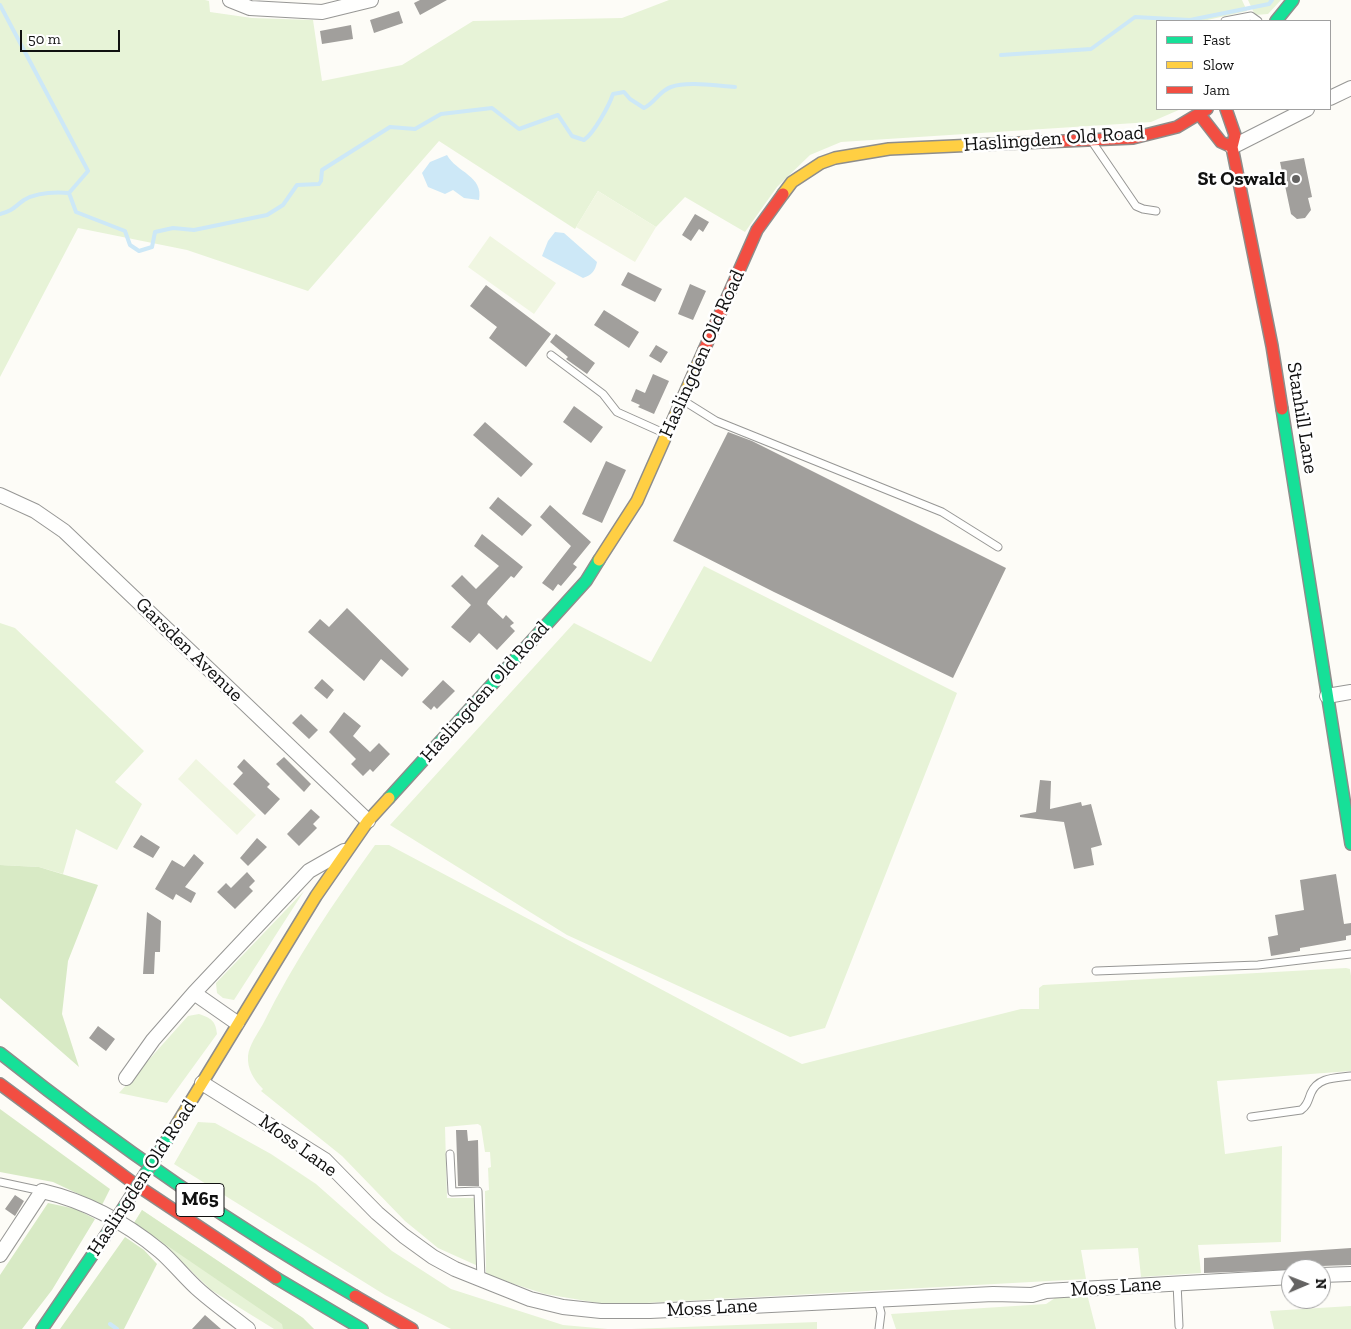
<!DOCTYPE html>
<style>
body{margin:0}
#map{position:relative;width:1351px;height:1329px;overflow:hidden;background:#fdfcf7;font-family:"Zilla Slab",serif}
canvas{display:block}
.legend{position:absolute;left:1156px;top:20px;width:175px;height:90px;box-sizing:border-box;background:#fff;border:1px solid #a0a0a0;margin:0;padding:6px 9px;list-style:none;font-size:15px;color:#111}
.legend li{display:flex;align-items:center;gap:10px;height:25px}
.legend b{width:25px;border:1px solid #a0a0a0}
.north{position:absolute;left:1281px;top:1259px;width:50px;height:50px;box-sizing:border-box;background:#fff;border:1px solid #a0a0a0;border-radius:50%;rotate:89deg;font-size:14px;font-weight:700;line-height:20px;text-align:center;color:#111}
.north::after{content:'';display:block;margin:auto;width:18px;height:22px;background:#646362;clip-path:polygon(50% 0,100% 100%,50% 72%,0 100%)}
.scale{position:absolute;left:20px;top:30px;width:100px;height:22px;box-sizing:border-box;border:2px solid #111;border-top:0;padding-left:6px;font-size:15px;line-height:18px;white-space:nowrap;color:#111;-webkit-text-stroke:4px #fff;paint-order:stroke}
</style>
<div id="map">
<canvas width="1351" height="1329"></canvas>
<ul class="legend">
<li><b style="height:6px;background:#16e098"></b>Fast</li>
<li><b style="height:6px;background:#ffcf43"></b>Slow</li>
<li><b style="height:6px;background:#f24e42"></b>Jam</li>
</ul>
<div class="north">N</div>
<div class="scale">50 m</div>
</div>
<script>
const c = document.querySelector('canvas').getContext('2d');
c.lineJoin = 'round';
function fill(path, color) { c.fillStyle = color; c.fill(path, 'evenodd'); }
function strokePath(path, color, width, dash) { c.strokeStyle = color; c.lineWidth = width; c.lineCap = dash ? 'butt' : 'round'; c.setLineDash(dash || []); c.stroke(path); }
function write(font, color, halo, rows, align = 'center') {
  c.font = font + ' "Zilla Slab",serif'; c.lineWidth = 5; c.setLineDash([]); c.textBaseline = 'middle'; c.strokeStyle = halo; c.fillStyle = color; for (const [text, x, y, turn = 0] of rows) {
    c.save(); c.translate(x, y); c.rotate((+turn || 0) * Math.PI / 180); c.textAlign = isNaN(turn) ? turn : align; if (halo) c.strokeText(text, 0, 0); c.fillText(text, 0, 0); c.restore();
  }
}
fill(new Path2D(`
 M 0,0 L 205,0 L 209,1 L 210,12 L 252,18 L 313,20 L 322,81 L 402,65 L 473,21 L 622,18 L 669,0 L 1242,0 L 1247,11 L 1203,21 L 1157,21 L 1157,109 L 1181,109 L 1151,122 L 841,142 L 810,155 L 777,187 L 745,232 L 685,197 L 656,227 L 598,191 L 575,229 L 439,141 L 308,291 L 187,250 L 78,228 L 0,377 Z
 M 1248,0 L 1281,0 L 1268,14 L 1255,15 Z
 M 704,566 L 957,693 L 825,1028 L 790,1037 L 567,935 L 390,825 L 574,623 L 651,662 Z
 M 0,623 L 15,628 L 144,751 L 115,782 L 142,804 L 117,850 L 76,829 L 63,874 L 39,867 L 0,865 Z
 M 375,845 L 389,845 L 802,1064 L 1021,1009 L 1039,1009 L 1039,988 L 1043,985 L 1346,968 L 1350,969 L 1351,976 L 1351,1071 L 1217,1081 L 1225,1154 L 1282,1146 L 1281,1242 L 1198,1245 L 1201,1273 L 1141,1277 L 1138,1248 L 1081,1250 L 1086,1279 L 610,1305 L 545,1294 L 486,1275 L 485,1191 L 489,1190 L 488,1168 L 491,1167 L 490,1152 L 485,1152 L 481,1126 L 478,1124 L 445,1127 L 447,1198 L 476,1198 L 478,1266 L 438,1248 L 405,1221 L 342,1156 L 261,1091 L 263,1089 C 254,1080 247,1069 248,1056 C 249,1045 258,1033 263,1024 C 294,961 334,902 375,845 Z
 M 304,891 L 234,1000 L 223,998 L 217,993 L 216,983 Z
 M 199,1014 C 211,1018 216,1021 217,1034 L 167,1103 L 119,1093 L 188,1016 Z
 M 198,1122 L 215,1123 L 271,1154 L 316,1184 L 392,1251 L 451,1289 L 563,1325 L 608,1329 L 451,1329 L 385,1295 L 174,1164 Z
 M 142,1210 L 303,1318 L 314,1329 L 274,1329 L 211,1290 L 159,1240 L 134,1223 Z
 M 1087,1294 L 1096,1329 L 896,1329 L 891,1314 L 1046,1304 L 1055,1298 Z
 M 1351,1306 L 1351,1329 L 1274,1329 L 1270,1311 Z
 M 817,1322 L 817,1329 L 631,1329 Z`), '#e7f3d7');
fill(new Path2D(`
 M 0,865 L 39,867 L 98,885 L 68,961 L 62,1014 L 79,1067 L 0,998 Z
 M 0,1109 L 110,1189 L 102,1205 L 53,1182 L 0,1172 Z
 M 48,1203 L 76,1209 L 95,1219 L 52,1290 L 22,1329 L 0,1329 L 0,1275 Z
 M 142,1210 L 303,1318 L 314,1329 L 283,1329 L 282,1324 L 134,1223 Z
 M 125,1237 L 144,1250 L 157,1264 L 124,1329 L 60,1329 Z`), '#d8eac5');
fill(new Path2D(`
 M 598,191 L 656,227 L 635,262 L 576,227 Z
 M 490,236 L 556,283 L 534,314 L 468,267 Z
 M 196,759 L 256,815 L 237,835 L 178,779 Z`), '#f0f6e1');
fill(new Path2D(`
 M 447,155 C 456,172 484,176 479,200 L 464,198 L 453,190 L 445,194 L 428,187 L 422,173 L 430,162 Z
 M 555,232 L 564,233 L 597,262 C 595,271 592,275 583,278 L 542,256 L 548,241 Z`), '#cde8f7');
strokePath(new Path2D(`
 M 0,5 L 88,171 L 69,193
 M 1001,55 L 1091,49 L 1135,17 L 1190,20 L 1269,4 L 1272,0
 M 0,214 C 13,211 14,207 24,200 C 36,193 55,192 69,193 L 76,212 L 125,231 L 130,245 L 139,251 L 152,247 L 155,232 L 173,228 L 194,230 L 267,215 L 283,205 L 297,185 L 319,184 L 321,181 L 322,170 L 390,127 L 415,129 L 441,114 L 492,108 L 519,129 L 558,115 L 572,136 L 584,140 C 594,133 609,106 613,94 L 624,92 L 630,99 L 644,108 C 655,103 659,91 671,87 C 688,81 717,86 735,87
 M 110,1324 L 117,1329`), '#cde8f7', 4);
fill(new Path2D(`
 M 420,0 L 447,0 L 420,15 L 414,3 Z
 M 399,11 L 403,23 L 374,33 L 370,20 Z
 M 351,25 L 353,39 L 322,44 L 320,31 Z
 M 1304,158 L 1312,197 L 1308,198 L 1311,210 L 1305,218 L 1297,219 L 1291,214 L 1280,162 Z
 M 695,214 L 709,222 L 703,232 L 699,229 L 691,241 L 682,235 Z
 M 628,272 L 662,289 L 655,302 L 621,285 Z
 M 690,284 L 706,291 L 693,320 L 678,314 Z
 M 486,285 L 551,334 L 526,367 L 489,338 L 497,327 L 470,306 Z
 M 604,310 L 639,332 L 629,348 L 594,325 Z
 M 556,334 L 595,363 L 587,374 L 566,359 L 568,357 L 550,342 Z
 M 656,345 L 668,352 L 661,363 L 649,356 Z
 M 653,374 L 669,381 L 654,414 L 638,407 L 640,405 L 631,401 L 636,389 L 645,393 Z
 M 574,406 L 603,427 L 591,443 L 563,422 Z
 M 485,422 L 533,464 L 521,477 L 473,435 Z
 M 728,432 L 752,441 L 1006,568 L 953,678 L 774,592 L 673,541 Z
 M 606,461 L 626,470 L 602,523 L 582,514 Z
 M 498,497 L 532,525 L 522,536 L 489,508 Z
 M 550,505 L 591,542 L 573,564 L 577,567 L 561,586 L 558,584 L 553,591 L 542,583 L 571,546 L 540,517 Z
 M 482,534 L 523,567 L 514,578 L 511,576 L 488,601 L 487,604 L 503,619 L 506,615 L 514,623 L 510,626 L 515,631 L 497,650 L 479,633 L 470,643 L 451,627 L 471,605 L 451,586 L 462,575 L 476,589 L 499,566 L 474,546 Z
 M 347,608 L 409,669 L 402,677 L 381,659 L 364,681 L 308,632 L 320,619 L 329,627 Z
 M 322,679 L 334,690 L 327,699 L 314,688 Z
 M 443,680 L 455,691 L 437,709 L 434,706 L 431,710 L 422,702 Z
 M 344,712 L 361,726 L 353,736 L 370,752 L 379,743 L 390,754 L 373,772 L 370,769 L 363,776 L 351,764 L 356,759 L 329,732 Z
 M 301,714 L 318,730 L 309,739 L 292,723 Z
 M 284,757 L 311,784 L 304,792 L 276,764 Z
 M 244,759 L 270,784 L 267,787 L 280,799 L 265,815 L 233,784 L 243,773 L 237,767 Z
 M 1040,780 L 1051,781 L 1050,809 L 1081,802 L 1082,806 L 1091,804 L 1102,845 L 1091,848 L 1094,865 L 1074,869 L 1064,822 L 1020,817 L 1020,815 L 1036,812 Z
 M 311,809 L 320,817 L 313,824 L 317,828 L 299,846 L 287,834 Z
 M 141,835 L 160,847 L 153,858 L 133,847 Z
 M 257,838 L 267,847 L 248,866 L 240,858 Z
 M 194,854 L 204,863 L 185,887 L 196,893 L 191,903 L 176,894 L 173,900 L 155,889 L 172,860 L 184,867 Z
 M 247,872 L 255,881 L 249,887 L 253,891 L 235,909 L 217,892 L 226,883 L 231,888 Z
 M 1336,874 L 1344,924 L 1351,923 L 1351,935 L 1346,936 L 1346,940 L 1300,948 L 1300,951 L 1271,956 L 1268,937 L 1278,935 L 1275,915 L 1304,910 L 1300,880 Z
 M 147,912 L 161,921 L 160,952 L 155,952 L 154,974 L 143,974 Z
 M 98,1026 L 115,1039 L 106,1051 L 89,1038 Z
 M 456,1130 L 467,1130 L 468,1141 L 478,1140 L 479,1186 L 458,1186 Z
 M 15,1195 L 24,1201 L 15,1216 L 5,1209 Z
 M 1351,1248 L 1351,1265 L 1321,1266 L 1315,1269 L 1204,1273 L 1204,1258 Z
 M 205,1315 L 221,1329 L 192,1329 Z`), '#a19f9c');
const lane = new Path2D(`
 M 1225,21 L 1251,16 L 1258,21
 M 1093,143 L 1136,206 L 1143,209 L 1156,211
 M 551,355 L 603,394 L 617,412 L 666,434
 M 684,401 L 716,421 L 942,512 L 998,547
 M 1096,971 L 1258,965 L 1351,954
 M 1251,1117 L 1301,1110 C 1308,1105 1308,1100 1311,1093 C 1318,1077 1336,1078 1351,1076
 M 450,1154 L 452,1192 L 478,1191 L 481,1280
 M 0,1182 L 42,1191
 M 1177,1283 L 1179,1326
 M 878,1301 L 881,1313 L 879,1329`);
const street = new Path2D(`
 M 230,0 L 250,8 L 322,12 L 371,0
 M 1330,98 L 1351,88
 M 1232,147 L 1307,109
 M 0,495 L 35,511 L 64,531 L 368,821
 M 1327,696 L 1351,692
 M 194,993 L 237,1023
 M 126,1078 L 153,1040 L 194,993 L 309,871 L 344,851
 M 202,1083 L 325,1160 L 377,1213 L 404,1236 L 433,1257 L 455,1269 L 530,1299 L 563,1307 L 601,1311 L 650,1311 L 993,1294 L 1032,1295 L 1046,1291 L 1291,1277
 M 0,1255 L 42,1191 C 85,1201 125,1222 160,1251 C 174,1263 186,1279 200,1291 C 216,1305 232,1316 248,1329
 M 1321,1275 L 1351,1274`);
const fast = new Path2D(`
 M 1276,21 L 1293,0
 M 1282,409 L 1351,844
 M 389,798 L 586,581 L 599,560
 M 0,1053 C 113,1143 230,1224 355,1296
 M 276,1278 L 362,1329
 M 42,1329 L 104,1238`);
const slow = new Path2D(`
 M 783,194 L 792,182 L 821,163 L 835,158 L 889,149 L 1019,143
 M 599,560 L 637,501 L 704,350
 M 174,1129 L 316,896 L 368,821 L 389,798`);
const jam = new Path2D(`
 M 1226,109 L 1235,135 L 1232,147 L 1272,346 L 1282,409
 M 1200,115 L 1221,142 L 1232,147
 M 1019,143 L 1133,138 L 1177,127 L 1207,109
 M 704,350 L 757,230 L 783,194
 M 0,1084 L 132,1182 L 276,1278
 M 355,1296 L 412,1329`);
strokePath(lane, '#979795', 9);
strokePath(street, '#979795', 16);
strokePath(fast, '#8e8d8b', 14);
strokePath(slow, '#8e8d8b', 14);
strokePath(jam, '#8e8d8b', 14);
strokePath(lane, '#fffffe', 7);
strokePath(street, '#fffffe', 14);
strokePath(fast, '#16e098', 11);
strokePath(slow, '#ffcf43', 11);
strokePath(jam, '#f24e42', 11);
const fastBridge = new Path2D(`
 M 104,1238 L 174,1129`);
strokePath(fastBridge, '#8e8d8b', 14, []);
strokePath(fastBridge, '#16e098', 11);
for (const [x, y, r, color] of [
 [1296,179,5,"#646362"]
]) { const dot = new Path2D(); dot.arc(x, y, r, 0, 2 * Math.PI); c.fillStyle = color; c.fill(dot); strokePath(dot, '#fff', 2); }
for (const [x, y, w] of [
 [200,1200,48]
]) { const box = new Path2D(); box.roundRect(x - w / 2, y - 16.5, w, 33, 4); c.fillStyle = '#fff'; c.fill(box); strokePath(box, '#111', 1); }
write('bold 19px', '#111', null, [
 ["M65",200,1200]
]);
write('20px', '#111', '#fff', [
 ["Haslingden Old Road",1054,139,-4],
 ["Haslingden Old Road",702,354,-66],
 ["Stanhill Lane",1302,418,81],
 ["Garsden Avenue",189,650,44],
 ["Haslingden Old Road",485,692,-48],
 ["Moss Lane",298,1146,36],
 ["Haslingden Old Road",142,1178,-57],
 ["Moss Lane",1116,1287,-4],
 ["Moss Lane",712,1308,-3]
]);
write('bold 20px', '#111', '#fff', [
 ["St Oswald",1286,179]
], 'right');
</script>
